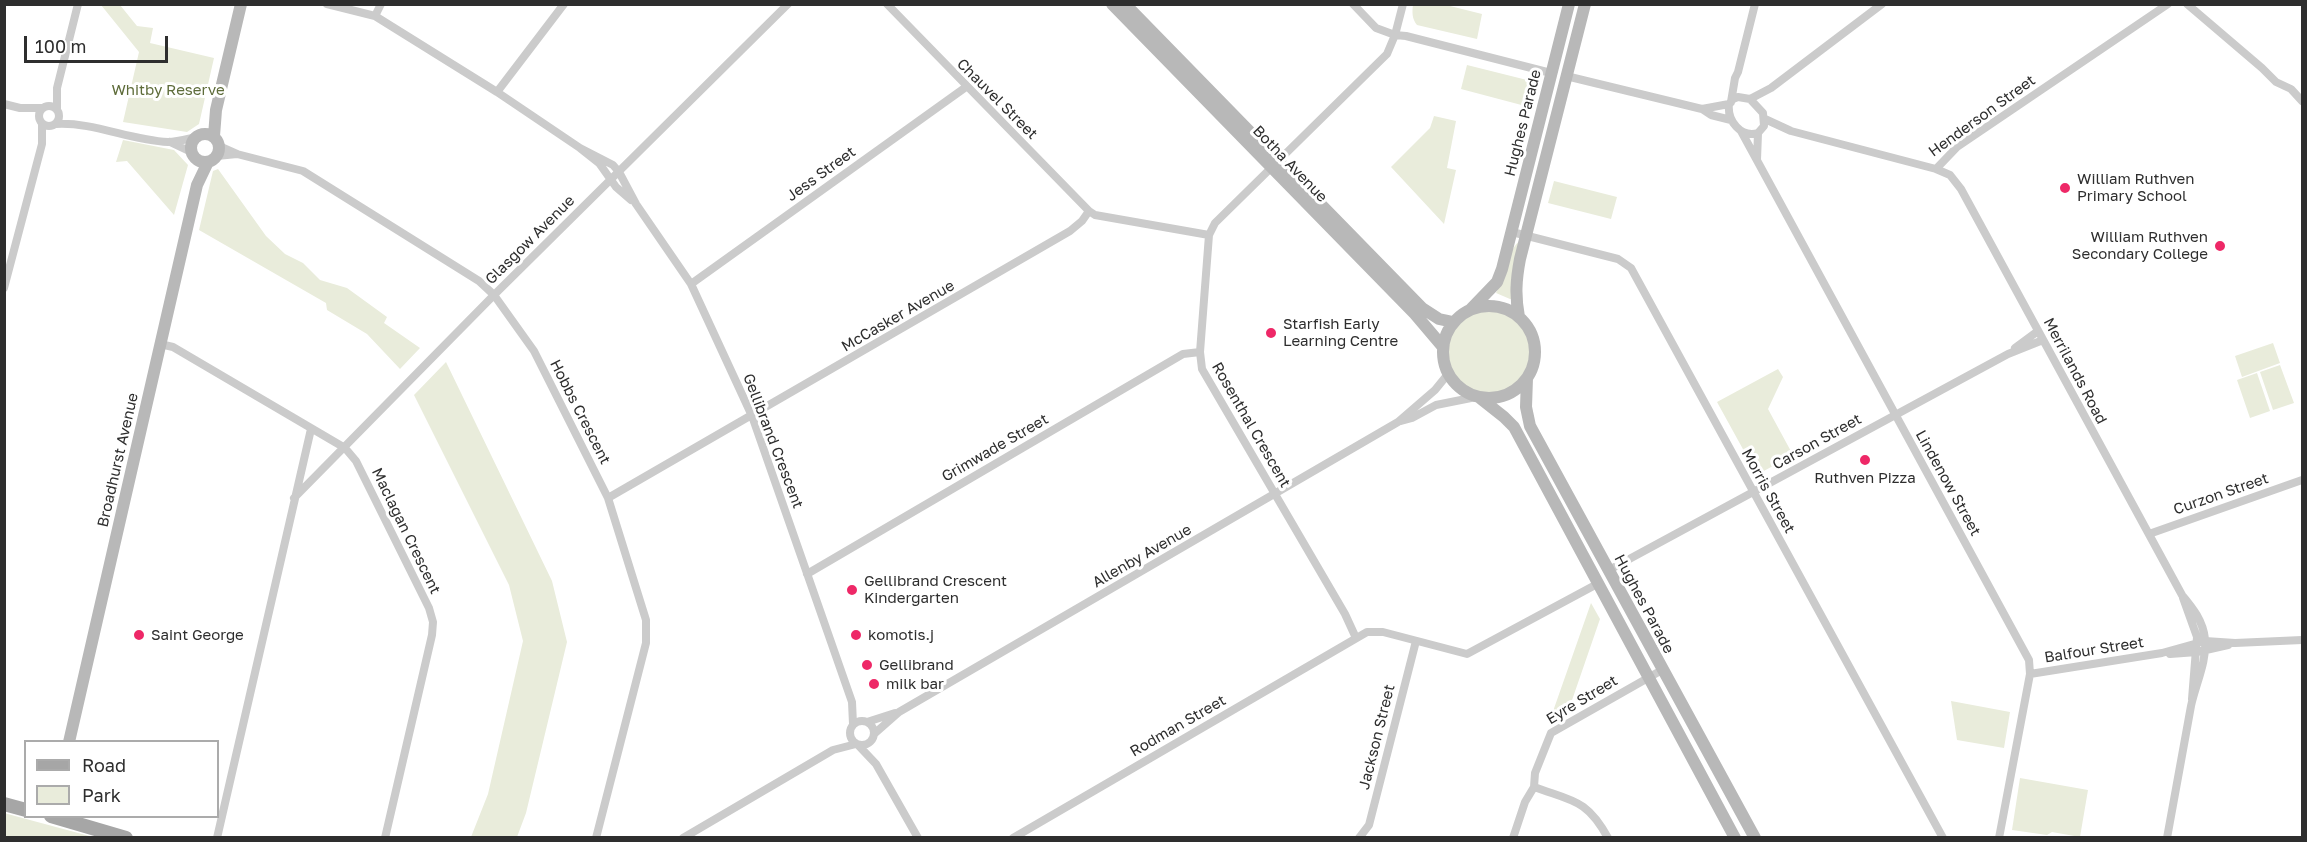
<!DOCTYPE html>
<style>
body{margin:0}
#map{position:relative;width:2307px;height:842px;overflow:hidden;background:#fff;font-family:"Golos Text",sans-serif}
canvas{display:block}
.frame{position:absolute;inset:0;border:6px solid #2e2e2e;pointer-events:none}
.legend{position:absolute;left:24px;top:740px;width:195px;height:78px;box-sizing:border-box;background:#fff;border:2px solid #ababab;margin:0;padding:8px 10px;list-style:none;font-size:18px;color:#2e2e2e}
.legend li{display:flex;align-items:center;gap:12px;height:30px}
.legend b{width:30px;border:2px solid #ababab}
.scale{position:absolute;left:24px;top:36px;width:144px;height:27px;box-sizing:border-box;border:3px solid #2e2e2e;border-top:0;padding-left:8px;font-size:18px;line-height:21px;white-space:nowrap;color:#2e2e2e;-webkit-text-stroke:4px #fff;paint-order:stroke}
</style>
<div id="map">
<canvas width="2307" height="842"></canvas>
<div class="frame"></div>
<ul class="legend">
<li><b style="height:8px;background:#a6a6a6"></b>Road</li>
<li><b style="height:16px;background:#e9ecdb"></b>Park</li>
</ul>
<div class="scale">100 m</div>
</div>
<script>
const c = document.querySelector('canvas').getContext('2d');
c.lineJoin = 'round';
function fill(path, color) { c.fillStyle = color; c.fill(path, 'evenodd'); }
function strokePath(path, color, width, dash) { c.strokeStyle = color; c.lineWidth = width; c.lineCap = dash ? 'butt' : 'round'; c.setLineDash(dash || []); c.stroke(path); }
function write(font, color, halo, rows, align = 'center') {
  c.font = font + ' "Golos Text",sans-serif'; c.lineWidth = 6; c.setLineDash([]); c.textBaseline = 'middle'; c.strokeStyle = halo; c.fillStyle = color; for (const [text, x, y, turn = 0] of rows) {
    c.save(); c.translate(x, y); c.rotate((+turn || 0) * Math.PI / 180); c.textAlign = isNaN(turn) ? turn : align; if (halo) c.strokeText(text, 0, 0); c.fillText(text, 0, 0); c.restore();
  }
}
fill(new Path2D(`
 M 101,5 L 120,5 L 137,26 L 153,28 L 150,43 L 214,58 L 199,124 L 187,132 L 123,122 L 139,52 Z
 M 1446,5 L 1482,14 L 1477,39 L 1417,25 C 1412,19 1412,12 1413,5 Z
 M 1467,65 L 1535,82 L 1529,107 L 1461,89 Z
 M 1434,116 L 1456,121 L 1447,168 L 1456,170 L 1444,224 L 1391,167 L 1430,128 Z
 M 123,140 L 174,150 L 188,165 L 174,215 L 127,161 L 116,162 Z
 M 218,169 L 266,236 L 285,254 L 303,263 L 320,280 L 347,288 L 387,317 L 384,323 L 420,348 L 400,369 L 367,334 L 327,310 L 326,303 L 199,230 L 213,171 Z
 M 1554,181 L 1617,197 L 1611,219 L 1548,203 Z
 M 1520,241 L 1512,299 L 1510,299 L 1496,293 C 1504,280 1508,248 1520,241 Z
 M1446 352a43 43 0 1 1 86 0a43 43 0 1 1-86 0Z
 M 2273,343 L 2280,363 L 2242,377 L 2235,356 Z
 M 446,362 L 552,581 L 567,642 L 526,813 L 517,837 L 471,837 L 488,794 L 523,641 L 509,585 L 414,395 Z
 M 2280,365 L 2294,403 L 2273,410 L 2260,372 Z
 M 1778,369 L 1783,377 L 1768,409 L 1793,455 L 1762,472 L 1755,471 L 1717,402 Z
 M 2257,373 L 2270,411 L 2250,418 L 2237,380 Z
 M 1591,603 L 1600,619 L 1570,706 L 1551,717 Z
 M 1951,701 L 2010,712 L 2004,748 L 1957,740 Z
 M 2020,778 L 2088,790 L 2080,837 L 2052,832 L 2047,835 L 2012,830 Z
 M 4,813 L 93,837 L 5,837 Z`), '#e9ecdb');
strokePath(new Path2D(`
 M 327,4 L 375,16 L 497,92 L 580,148 L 599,163 L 616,187 L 631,200
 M 887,4 L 1089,211 L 1095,215 L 1209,235
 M 1353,4 L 1376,28 L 1395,35 L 1403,4
 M 2187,4 L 2262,68 L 2276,82 L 2291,89 L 2302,101
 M 375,16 L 381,4
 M 1566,76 L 1702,109 L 1711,115 L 1731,120
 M 497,92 L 564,4
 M 1738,97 L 1750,99 L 1763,113 L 1764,126 L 1758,133 C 1741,138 1727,121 1729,104 L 1733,99 Z
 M 1750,99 L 1771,88 L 1882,4
 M 1731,102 L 1735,78 L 1738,72 L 1755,4
 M 4,104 L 20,108 L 43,108
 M39 116a10 10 0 1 1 20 0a10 10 0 1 1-20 0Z
 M 1702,109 L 1729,104
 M 57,110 L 57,88 L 78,4
 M 1765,119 L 1791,131 L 1936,169 L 1957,147 L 2168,4
 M 56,124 C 94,122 129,140 168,142 C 177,142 187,139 196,137
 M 1741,131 L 2029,660 L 2030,674 L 1999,838
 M 170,142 L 191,152
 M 219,146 L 237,154 L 303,171 L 479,281 L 494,295 L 534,351 L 608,498 L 646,620 L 646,643 L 596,838
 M 580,148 L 613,165 L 619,172 L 636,204 L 691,284 L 752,416 L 852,702 L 853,724
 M 217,156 L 237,154
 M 1757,160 L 1758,133
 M 1936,169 L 1950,175 L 1961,189 L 2182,595 C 2193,608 2203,621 2205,639 C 2207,662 2196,683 2191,706 C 2183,750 2175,794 2167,838
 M 1512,232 L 1618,259 L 1631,268 L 1943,838
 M 691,284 L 966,87
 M 4,288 L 42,144 L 42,124
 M 160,344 L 173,347 L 345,448 L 356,461 L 429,608 L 433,622 L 432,635 L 385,838
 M 2015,348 L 2038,331
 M 1401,421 L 1412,418 L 1436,405 L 1476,397
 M 294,498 L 494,295 L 788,4
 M 608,498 L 1070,231 L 1082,221 L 1089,211
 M 2149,534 L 2302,480
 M 1609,570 L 2008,354 L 2043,340
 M 807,574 L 1183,354 L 1200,352
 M 2183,598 L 2197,637 L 2192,699
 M 1356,638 L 1345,614 L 1202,369 L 1200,352 L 1209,235 L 1215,223 L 1387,54 L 1395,35 L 1406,36 L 1551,73
 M 2170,654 L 2197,652 L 2228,645
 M 2030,674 L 2162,653 L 2205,641 L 2235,643 L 2302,640
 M850 733a12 12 0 1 1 24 0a12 12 0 1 1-24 0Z
 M 867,722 L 895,713
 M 874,734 L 899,712 L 1398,422 L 1435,390 L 1448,374
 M 858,745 L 876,764 L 918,838
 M 1534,787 C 1572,801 1587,799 1608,838
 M 217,838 L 311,429
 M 683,838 L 833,750 L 856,744
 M 1013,838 L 1367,632 L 1383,632 L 1467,654 L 1599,583
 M 1359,838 L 1369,825 L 1416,641
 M 1513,838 L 1525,802 L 1534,787 L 1535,773 L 1551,733 L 1662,670`), '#cbcbcb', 8);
strokePath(new Path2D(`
 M 1112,4 L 1415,314 L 1443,347
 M 1125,4 L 1422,308 L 1439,319 L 1453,322
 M191 148a14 14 0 1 1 28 0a14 14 0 1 1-28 0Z
 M 214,136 L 216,110 L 241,4
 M1443 352a46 46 0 1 1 92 0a46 46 0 1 1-92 0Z
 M 1471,309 L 1497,282 L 1502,269 L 1569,4
 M 1519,317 C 1515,296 1516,280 1520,259 L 1585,4
 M 1527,378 L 1526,407 L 1530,426 L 1755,838
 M 1480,398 L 1504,417 L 1514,427 L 1735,838
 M 69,742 L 197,185 L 208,162`), '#b8b8b8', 12);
strokePath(new Path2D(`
 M 4,804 L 26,810
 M 51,816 L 126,838`), '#a6a6a6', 14);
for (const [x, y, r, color] of [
 [2065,188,6,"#ee2867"],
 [2220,246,6,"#ee2867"],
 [1271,333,6,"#ee2867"],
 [1865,460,6,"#ee2867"],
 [852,590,6,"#ee2867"],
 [139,635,6,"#ee2867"],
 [856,635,6,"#ee2867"],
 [867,665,6,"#ee2867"],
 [874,684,6,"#ee2867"]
]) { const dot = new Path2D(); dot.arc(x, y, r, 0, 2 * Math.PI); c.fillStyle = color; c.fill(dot); strokePath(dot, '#fff', 2); }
write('15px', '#5e6c3a', '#fff', [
 ["Whitby Reserve",168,90]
]);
write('15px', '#2e2e2e', '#fff', [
 ["Chauvel Street",997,99,45],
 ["Henderson Street",1982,116,-36],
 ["Hughes Parade",1523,123,-76],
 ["Botha Avenue",1290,164,46],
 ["Jess Street",821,174,-36],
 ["Glasgow Avenue",530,240,-45],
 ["McCasker Avenue",898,316,-30],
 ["Merrilands Road",2075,371,62],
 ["Hobbs Crescent",580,412,63],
 ["Rosenthal Crescent",1251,425,60],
 ["Gellibrand Crescent",773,441,69],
 ["Carson Street",1817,442,-29],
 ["Grimwade Street",995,448,-30],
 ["Broadhurst Avenue",118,460,-77],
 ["Lindenow Street",1948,483,61],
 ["Morris Street",1768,491,61],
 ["Curzon Street",2221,494,-19],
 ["Maclagan Crescent",406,531,64],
 ["Allenby Avenue",1142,556,-30],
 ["Hughes Parade",1644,604,62],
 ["Balfour Street",2094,650,-9],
 ["Eyre Street",1582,700,-31],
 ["Rodman Street",1178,726,-30],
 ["Jackson Street",1377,737,-76]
]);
write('15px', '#2e2e2e', '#fff', [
 ["William Ruthven",2077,179],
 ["Primary School",2077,196],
 ["William Ruthven",2208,237,"right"],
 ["Secondary College",2208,254,"right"],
 ["Starfish Early",1283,324],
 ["Learning Centre",1283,341],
 ["Ruthven Pizza",1865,478,"center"],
 ["Gellibrand Crescent",864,581],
 ["Kindergarten",864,598],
 ["Saint George",151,635],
 ["komotis.j",868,635],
 ["Gellibrand",879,665],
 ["milk bar",886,684]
], 'left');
</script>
